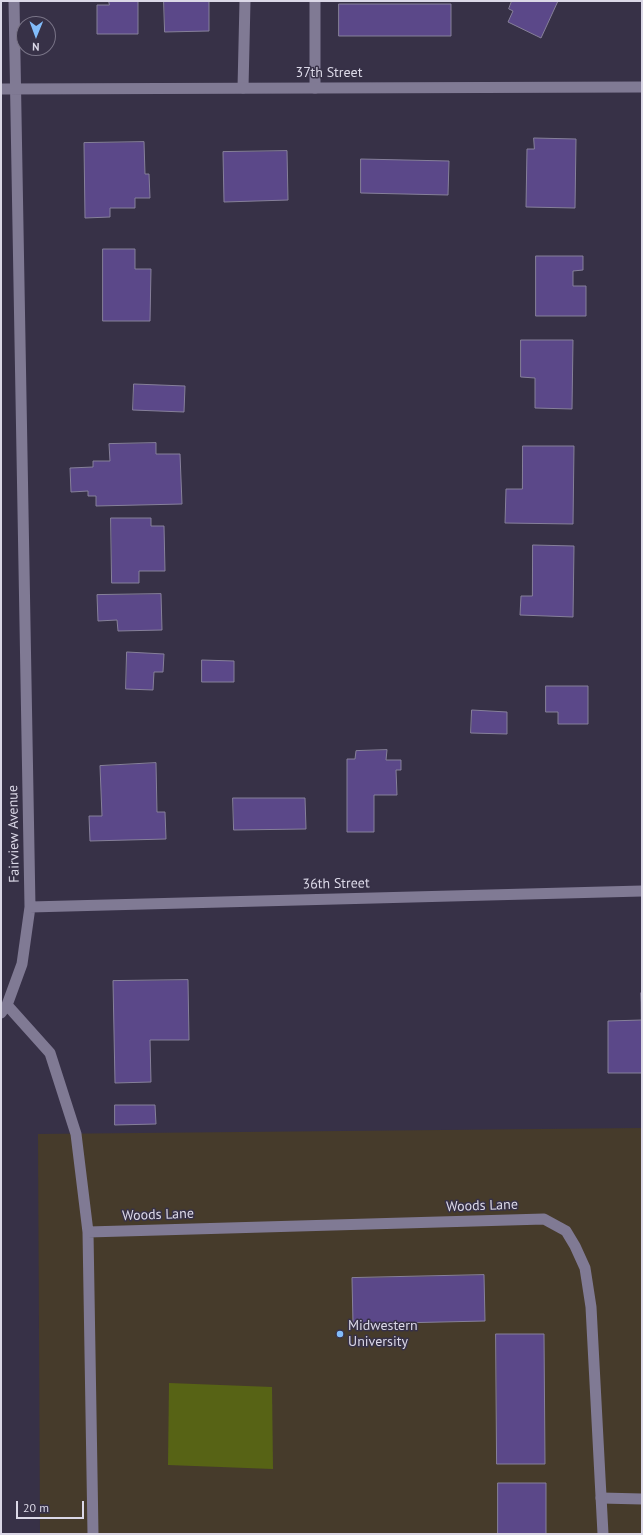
<!DOCTYPE html>
<style>
body{margin:0}
#map{position:relative;width:643px;height:1535px;overflow:hidden;background:#373147;font-family:"PT Sans",sans-serif}
canvas{display:block}
.frame{position:absolute;inset:0;border:2px solid #dbd8e7;pointer-events:none}
.north{position:absolute;left:16px;top:16px;width:40px;height:40px;box-sizing:border-box;background:#373147;border:1px solid #797487;border-radius:50%;rotate:181deg;font-size:11px;font-weight:700;line-height:16px;text-align:center;color:#dbd8e7}
.north::after{content:'';display:block;margin:auto;width:14px;height:18px;background:#82bcfa;clip-path:polygon(50% 0,100% 100%,50% 72%,0 100%)}
.scale{position:absolute;left:16px;top:1501px;width:68px;height:18px;box-sizing:border-box;border:2px solid #dbd8e7;border-top:0;padding-left:5px;font-size:12px;line-height:14px;white-space:nowrap;color:#dbd8e7;-webkit-text-stroke:3px #373147;paint-order:stroke}
</style>
<div id="map">
<canvas width="643" height="1535"></canvas>
<div class="frame"></div>
<div class="north">N</div>
<div class="scale">20 m</div>
</div>
<script>
const c = document.querySelector('canvas').getContext('2d');
c.lineJoin = 'round';
function fill(path, color) { c.fillStyle = color; c.fill(path, 'evenodd'); }
function strokePath(path, color, width, dash) { c.strokeStyle = color; c.lineWidth = width; c.lineCap = dash ? 'butt' : 'round'; c.setLineDash(dash || []); c.stroke(path); }
function write(font, color, halo, rows, align = 'center') {
  c.font = font + ' "PT Sans",sans-serif'; c.lineWidth = 3; c.setLineDash([]); c.textBaseline = 'middle'; c.strokeStyle = halo; c.fillStyle = color; for (const [text, x, y, turn = 0] of rows) {
    c.save(); c.translate(x, y); c.rotate((+turn || 0) * Math.PI / 180); c.textAlign = isNaN(turn) ? turn : align; if (halo) c.strokeText(text, 0, 0); c.fillText(text, 0, 0); c.restore();
  }
}
fill(new Path2D(`
 M 642,1128 L 642,1534 L 40,1534 L 38,1134 Z`), '#463b2b');
fill(new Path2D(`
 M 169,1383 L 272,1387 L 273,1469 L 168,1465 Z`), '#576315');
const building = new Path2D(`
 M 109,1 L 138,1 L 138,34 L 97,34 L 97,5 L 109,5 Z
 M 164,1 L 209,1 L 209,31 L 165,32 Z
 M 512,1 L 558,1 L 541,38 L 508,22 L 513,11 L 509,9 Z
 M 339,4 L 451,4 L 451,36 L 339,36 Z
 M 534,138 L 576,139 L 575,208 L 526,207 L 527,149 L 534,149 Z
 M 144,142 L 145,174 L 149,174 L 150,198 L 135,198 L 135,208 L 110,208 L 110,217 L 85,218 L 84,143 Z
 M 287,151 L 288,200 L 224,202 L 223,152 Z
 M 361,159 L 449,161 L 448,195 L 361,193 Z
 M 103,249 L 135,249 L 135,269 L 151,269 L 150,321 L 103,321 Z
 M 536,256 L 583,256 L 583,270 L 573,271 L 573,286 L 586,286 L 586,316 L 536,316 Z
 M 521,340 L 573,340 L 572,409 L 535,408 L 535,378 L 521,377 Z
 M 134,384 L 185,386 L 184,412 L 133,410 Z
 M 156,443 L 156,454 L 180,454 L 182,504 L 96,506 L 96,496 L 88,496 L 88,491 L 71,492 L 70,468 L 93,467 L 93,461 L 110,461 L 109,444 Z
 M 523,446 L 574,446 L 573,524 L 505,523 L 506,489 L 522,489 Z
 M 111,518 L 151,518 L 151,526 L 164,526 L 165,571 L 139,571 L 139,583 L 112,583 Z
 M 533,545 L 574,546 L 573,617 L 520,615 L 521,596 L 532,596 Z
 M 161,594 L 162,630 L 118,631 L 117,620 L 98,621 L 97,595 Z
 M 127,652 L 164,654 L 163,672 L 154,672 L 153,690 L 126,689 Z
 M 202,660 L 234,661 L 234,682 L 202,682 Z
 M 546,686 L 588,686 L 588,724 L 558,724 L 558,712 L 546,712 Z
 M 472,710 L 507,712 L 507,734 L 471,733 Z
 M 387,750 L 386,760 L 401,760 L 401,770 L 396,770 L 397,795 L 374,795 L 374,832 L 347,832 L 347,759 L 355,759 L 356,751 Z
 M 156,763 L 157,812 L 165,812 L 166,839 L 90,841 L 89,816 L 102,816 L 100,766 Z
 M 233,798 L 305,798 L 306,829 L 234,830 Z
 M 188,980 L 189,1040 L 150,1040 L 151,1082 L 115,1083 L 113,981 Z
 M 641,993 L 642,1073 L 608,1073 L 608,1021 L 642,1020 Z
 M 115,1105 L 155,1105 L 156,1124 L 115,1125 Z
 M 484,1275 L 485,1321 L 353,1324 L 352,1278 Z
 M 496,1334 L 544,1334 L 545,1464 L 497,1464 Z
 M 498,1483 L 546,1483 L 546,1534 L 498,1534 Z`);
fill(building, '#5b4889');
strokePath(building, '#86809a', 1);
strokePath(new Path2D(`
 M 315,1 L 315,88
 M 243,88 L 245,1
 M 601,1498 L 642,1499`), '#807a94', 11);
strokePath(new Path2D(`
 M 1,89 L 642,87
 M 30,907 L 642,891
 M 7,1005 L 50,1053 L 76,1134 L 88,1232 L 93,1534
 M 1,1013 L 7,1005 L 22,964 L 30,907 L 14,1
 M 88,1232 L 544,1219 L 566,1231 L 575,1246 L 585,1268 L 591,1307 L 603,1534`), '#807a94', 11);
for (const [x, y, r, color] of [
 [340,1334,4,"#82bcfa"]
]) { const dot = new Path2D(); dot.arc(x, y, r, 0, 2 * Math.PI); c.fillStyle = color; c.fill(dot); strokePath(dot, '#373147', 1.5); }
write('14px', '#dbd8e7', '#373147', [
 ["37th Street",329,73],
 ["Fairview Avenue",14,834,-91],
 ["36th Street",336,884,-1],
 ["Woods Lane",482,1206,-2],
 ["Woods Lane",158,1215,-2]
]);
write('14px', '#dbd8e7', '#373147', [
 ["Midwestern",348,1326],
 ["University",348,1342]
], 'left');
</script>
